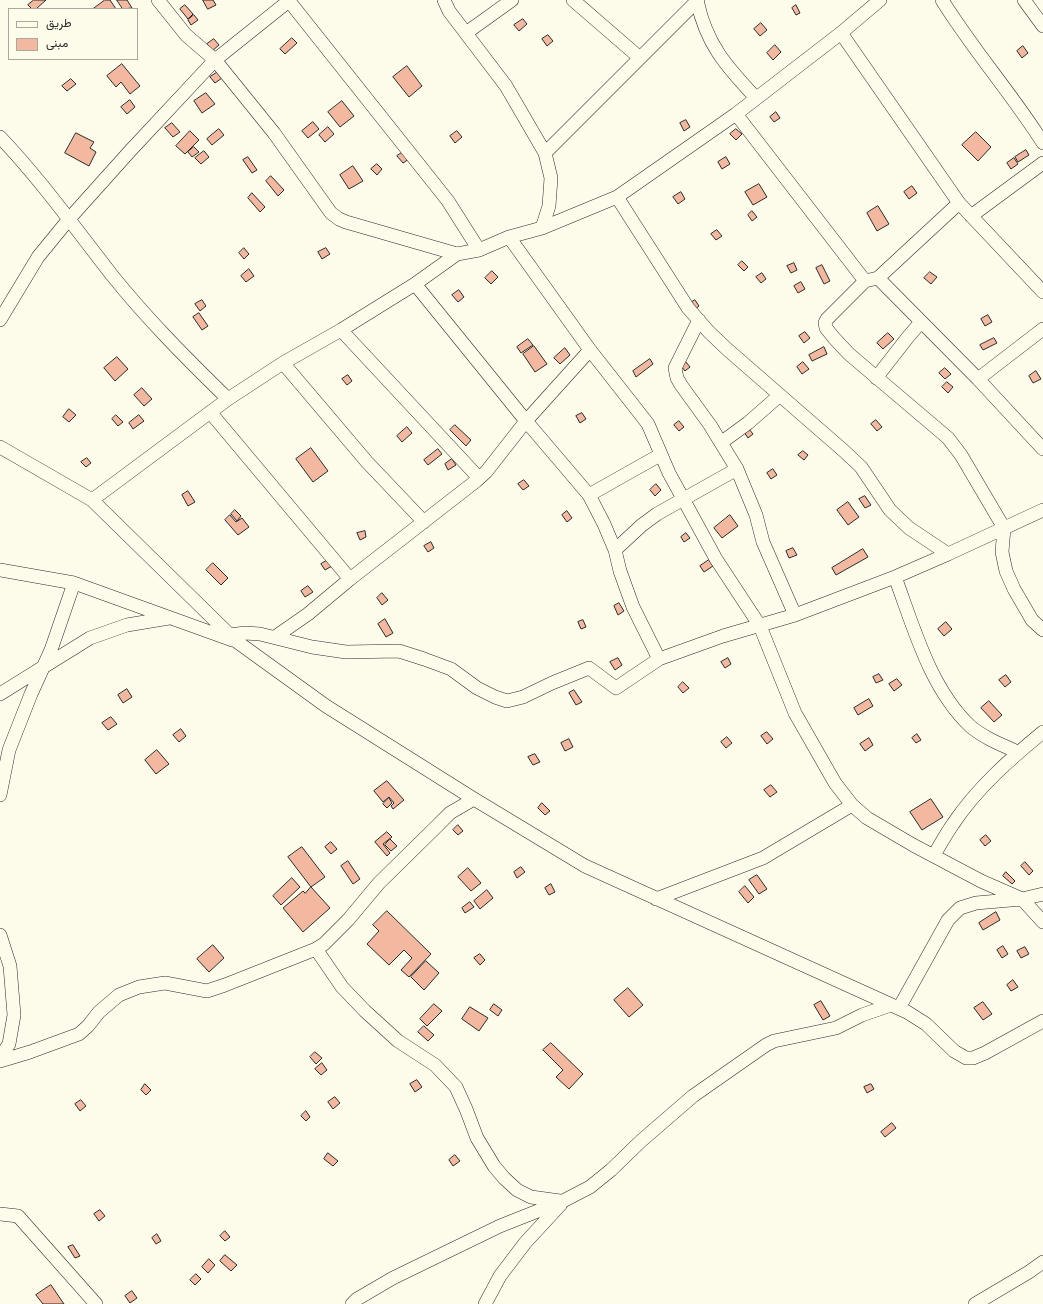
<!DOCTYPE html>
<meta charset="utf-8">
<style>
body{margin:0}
#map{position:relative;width:1043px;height:1304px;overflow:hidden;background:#fdfbea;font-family:"Roboto Serif",Vazirmatn,serif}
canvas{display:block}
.legend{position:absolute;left:8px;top:8px;width:130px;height:52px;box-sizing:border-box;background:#fdfbea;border:1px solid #a9a89e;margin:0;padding:5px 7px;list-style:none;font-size:12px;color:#2b2b2b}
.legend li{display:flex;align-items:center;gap:8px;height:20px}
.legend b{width:20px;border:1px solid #a9a89e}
</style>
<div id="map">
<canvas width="1043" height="1304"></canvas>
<ul class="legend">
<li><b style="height:5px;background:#fdfbea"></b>طريق</li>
<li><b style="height:11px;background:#f2b8a0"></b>مبنى</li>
</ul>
</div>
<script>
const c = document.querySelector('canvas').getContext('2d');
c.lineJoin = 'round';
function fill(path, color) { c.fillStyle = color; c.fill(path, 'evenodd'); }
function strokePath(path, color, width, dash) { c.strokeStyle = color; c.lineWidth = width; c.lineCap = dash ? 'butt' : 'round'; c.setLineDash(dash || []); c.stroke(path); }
const building = new Path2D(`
 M 34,0 L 46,0 L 36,9 L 32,9 L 28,5 Z
 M 105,0 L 110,0 L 116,9 L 93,9 Z
 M 117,0 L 127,0 L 132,8 L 123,9 Z
 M 203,0 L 213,0 L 216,5 L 208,9 Z
 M 185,5 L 193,14 L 188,19 L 180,9 Z
 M 796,5 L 800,13 L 796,15 L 792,8 Z
 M 194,15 L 198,20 L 191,25 L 188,20 Z
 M 523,19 L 527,24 L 519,31 L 514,25 Z
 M 761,23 L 767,30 L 760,36 L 754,29 Z
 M 548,35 L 553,41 L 547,46 L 542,39 Z
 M 292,38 L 297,43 L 285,54 L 280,49 Z
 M 214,39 L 219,45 L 212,51 L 207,44 Z
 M 775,45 L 781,52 L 773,60 L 767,53 Z
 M 1023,46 L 1028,53 L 1022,58 L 1017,51 Z
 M 122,64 L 140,86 L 130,94 L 121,82 L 116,87 L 107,76 Z
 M 407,66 L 422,86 L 409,97 L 393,77 Z
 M 218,72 L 222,78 L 215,83 L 210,77 Z
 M 71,79 L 76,84 L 67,91 L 62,86 Z
 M 206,93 L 215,104 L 202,113 L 194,101 Z
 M 130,100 L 135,107 L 127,114 L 121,107 Z
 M 342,101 L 354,116 L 340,127 L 328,112 Z
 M 776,112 L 780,118 L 774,122 L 770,117 Z
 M 686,120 L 690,127 L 684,131 L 680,123 Z
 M 313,122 L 319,129 L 308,138 L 302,131 Z
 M 172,123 L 180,132 L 173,137 L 165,128 Z
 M 328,127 L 334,134 L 325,142 L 319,135 Z
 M 219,129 L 224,135 L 212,145 L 207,139 Z
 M 736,129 L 742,134 L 736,140 L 730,134 Z
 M 190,131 L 199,140 L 185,154 L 176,146 Z
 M 457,131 L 462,137 L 455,143 L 450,136 Z
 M 976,132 L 991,147 L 978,161 L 962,145 Z
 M 76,133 L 94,142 L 90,148 L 96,152 L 89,166 L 65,153 Z
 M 194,147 L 199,152 L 192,157 L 188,152 Z
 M 1026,150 L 1029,155 L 1018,162 L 1015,157 Z
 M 204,151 L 209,157 L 201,164 L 195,158 Z
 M 403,152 L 409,159 L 403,163 L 397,156 Z
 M 248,157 L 257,170 L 252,173 L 243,160 Z
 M 726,157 L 730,164 L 722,169 L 718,162 Z
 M 1014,158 L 1018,164 L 1011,169 L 1007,163 Z
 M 377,164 L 382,169 L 377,175 L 371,169 Z
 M 353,166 L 363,181 L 349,189 L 340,175 Z
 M 271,176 L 284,190 L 278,196 L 266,181 Z
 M 759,184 L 767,197 L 753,205 L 745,192 Z
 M 912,186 L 917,193 L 909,199 L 904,192 Z
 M 681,192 L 685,199 L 678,204 L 673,197 Z
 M 252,193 L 265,207 L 260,212 L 248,198 Z
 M 878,206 L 889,224 L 877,231 L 867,213 Z
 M 752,211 L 757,217 L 752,221 L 748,215 Z
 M 717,230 L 722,236 L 716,240 L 711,234 Z
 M 244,248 L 249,254 L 244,259 L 239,253 Z
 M 326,248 L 330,254 L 322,259 L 318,252 Z
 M 742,261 L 748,267 L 744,271 L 738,265 Z
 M 794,263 L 797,270 L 791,273 L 787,266 Z
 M 822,265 L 830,281 L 824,284 L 816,268 Z
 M 249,269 L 254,276 L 246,282 L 241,276 Z
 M 492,271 L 498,277 L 491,284 L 485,278 Z
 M 930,272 L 937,277 L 931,284 L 924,278 Z
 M 762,273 L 766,279 L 761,283 L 756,277 Z
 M 801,282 L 805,289 L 798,293 L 794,286 Z
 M 459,290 L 464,297 L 458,302 L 452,295 Z
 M 202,300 L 206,306 L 200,311 L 195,304 Z
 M 695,300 L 699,306 L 693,311 L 689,304 Z
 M 199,313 L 208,326 L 202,330 L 193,317 Z
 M 988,315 L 992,322 L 985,326 L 981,319 Z
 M 805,332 L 810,338 L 804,343 L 799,336 Z
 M 888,333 L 894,339 L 883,349 L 877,343 Z
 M 994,338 L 997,343 L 983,350 L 980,345 Z
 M 528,339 L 533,345 L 521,353 L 517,347 Z
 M 534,346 L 547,364 L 535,372 L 523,354 Z
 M 824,347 L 827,354 L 812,361 L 809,355 Z
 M 565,348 L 570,355 L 560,364 L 554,358 Z
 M 117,357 L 128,369 L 115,381 L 104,368 Z
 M 650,359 L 653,364 L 636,377 L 633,371 Z
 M 686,362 L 690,367 L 685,371 L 681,366 Z
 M 803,362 L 809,369 L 802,374 L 797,367 Z
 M 945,368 L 951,374 L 945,379 L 939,373 Z
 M 1036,371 L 1041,379 L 1033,383 L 1029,376 Z
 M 348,375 L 352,381 L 347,385 L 342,379 Z
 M 947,382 L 953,387 L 948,393 L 942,387 Z
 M 142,388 L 152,399 L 144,406 L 134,395 Z
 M 69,409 L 76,415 L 69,422 L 63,417 Z
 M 582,413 L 586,419 L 580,423 L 576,416 Z
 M 116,415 L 123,422 L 118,426 L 112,419 Z
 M 139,415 L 144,421 L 133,429 L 129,423 Z
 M 876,420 L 882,427 L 877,431 L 871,424 Z
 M 679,421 L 684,427 L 679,431 L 674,425 Z
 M 455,425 L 471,440 L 466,446 L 450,430 Z
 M 407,427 L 412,433 L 402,442 L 397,436 Z
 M 749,429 L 753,434 L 748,438 L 744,432 Z
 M 311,448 L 328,471 L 313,482 L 296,459 Z
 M 438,449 L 442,454 L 428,465 L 424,460 Z
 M 803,451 L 808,455 L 804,460 L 798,455 Z
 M 87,458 L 91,463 L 86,467 L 81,462 Z
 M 452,459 L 456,465 L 448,470 L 445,464 Z
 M 773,469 L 777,475 L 771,479 L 767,473 Z
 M 524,480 L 529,486 L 523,490 L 518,484 Z
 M 656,484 L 661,490 L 655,496 L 650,490 Z
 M 188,491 L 195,502 L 188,506 L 182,495 Z
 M 865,496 L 871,505 L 865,508 L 859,499 Z
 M 848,502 L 859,517 L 848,525 L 837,510 Z
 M 235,510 L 241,516 L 237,521 L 231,514 Z
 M 567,511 L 572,518 L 567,522 L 562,515 Z
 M 230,515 L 236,522 L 242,518 L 249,527 L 238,535 L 225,520 Z
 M 730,515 L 738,526 L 722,538 L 714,528 Z
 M 365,531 L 366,537 L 360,540 L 357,533 Z
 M 686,533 L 690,538 L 684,542 L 681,537 Z
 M 431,542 L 434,548 L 428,552 L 424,546 Z
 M 793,548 L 797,555 L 789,558 L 786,551 Z
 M 863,549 L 868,557 L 836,575 L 832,568 Z
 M 328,560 L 332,566 L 325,570 L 321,564 Z
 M 709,560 L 713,566 L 704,572 L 700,566 Z
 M 213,563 L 228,578 L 221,585 L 206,570 Z
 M 308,586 L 313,592 L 305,597 L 301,591 Z
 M 382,593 L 388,600 L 382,605 L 377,598 Z
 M 619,603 L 624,611 L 618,615 L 614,606 Z
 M 385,619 L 393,633 L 386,637 L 378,624 Z
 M 583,620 L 586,627 L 581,629 L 578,622 Z
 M 946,622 L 952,629 L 944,636 L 938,629 Z
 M 618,658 L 622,665 L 615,670 L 610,662 Z
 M 728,658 L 731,664 L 725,668 L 721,662 Z
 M 879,674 L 883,680 L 876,683 L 873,677 Z
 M 1006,675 L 1011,682 L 1005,687 L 999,680 Z
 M 897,679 L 902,685 L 894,691 L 889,684 Z
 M 683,682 L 689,688 L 683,693 L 678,687 Z
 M 127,689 L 132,697 L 123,703 L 118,695 Z
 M 574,690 L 582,702 L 576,705 L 569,693 Z
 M 869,699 L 873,706 L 858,715 L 854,708 Z
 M 989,701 L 1002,715 L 994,722 L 981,708 Z
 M 111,717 L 117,724 L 108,730 L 102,723 Z
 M 181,729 L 186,736 L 179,742 L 173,735 Z
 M 767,732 L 773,739 L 767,744 L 761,736 Z
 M 917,734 L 921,740 L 916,743 L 912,738 Z
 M 727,737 L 732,743 L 726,748 L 721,742 Z
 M 869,738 L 873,745 L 865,751 L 860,744 Z
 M 569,739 L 573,747 L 565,751 L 561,743 Z
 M 157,750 L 169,764 L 156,774 L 145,760 Z
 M 535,754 L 540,762 L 533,765 L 528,757 Z
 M 387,781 L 404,800 L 393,809 L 391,806 L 394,803 L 389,797 L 383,802 L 374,791 Z
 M 771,785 L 777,792 L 770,797 L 764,790 Z
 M 389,798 L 392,803 L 387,808 L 383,804 Z
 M 931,799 L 943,817 L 922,830 L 910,812 Z
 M 542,803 L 550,811 L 545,815 L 538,808 Z
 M 458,825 L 463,831 L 458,835 L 453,830 Z
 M 387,832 L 392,837 L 383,844 L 390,853 L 387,856 L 375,842 Z
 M 986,835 L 991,841 L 985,846 L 980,840 Z
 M 390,839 L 397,846 L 391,851 L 385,845 Z
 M 331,842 L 337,849 L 331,854 L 325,847 Z
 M 302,847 L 325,877 L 311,887 L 288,857 Z
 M 348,861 L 360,879 L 353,884 L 341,866 Z
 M 1025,862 L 1033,871 L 1029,875 L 1021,866 Z
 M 521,867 L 525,872 L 517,878 L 514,872 Z
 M 468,868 L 481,883 L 471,891 L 458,877 Z
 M 1006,872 L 1015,881 L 1012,884 L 1003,876 Z
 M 757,875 L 767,889 L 759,894 L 749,880 Z
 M 292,878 L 300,887 L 281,905 L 273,896 Z
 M 551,884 L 555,892 L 549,895 L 545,888 Z
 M 745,886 L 754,897 L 748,903 L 739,892 Z
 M 311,887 L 330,908 L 303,932 L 283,908 L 303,891 L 305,893 Z
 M 487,890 L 493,898 L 480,909 L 474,901 Z
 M 470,902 L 474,907 L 465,913 L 462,908 Z
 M 387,911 L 431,954 L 409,977 L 401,970 L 412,958 L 404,950 L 389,965 L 367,944 L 379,931 L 373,925 Z
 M 996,912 L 1000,920 L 983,930 L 979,923 Z
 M 213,945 L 224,958 L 209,972 L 197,959 Z
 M 1003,946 L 1008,954 L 1002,958 L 997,950 Z
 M 1025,947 L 1029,954 L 1021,958 L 1017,951 Z
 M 480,954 L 485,960 L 480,965 L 474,958 Z
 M 426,961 L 439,973 L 424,990 L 411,977 Z
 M 1013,980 L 1018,987 L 1011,991 L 1007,985 Z
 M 628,988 L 643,1005 L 629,1017 L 614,1000 Z
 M 821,1001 L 830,1016 L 823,1020 L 814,1005 Z
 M 983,1002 L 992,1014 L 983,1020 L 974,1008 Z
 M 434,1004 L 442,1011 L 427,1026 L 420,1019 Z
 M 494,1004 L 502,1010 L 498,1016 L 490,1010 Z
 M 470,1007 L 488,1018 L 479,1031 L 462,1019 Z
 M 424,1026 L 434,1035 L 428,1041 L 418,1032 Z
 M 551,1043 L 583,1074 L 569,1089 L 556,1077 L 563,1070 L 543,1050 Z
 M 315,1052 L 322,1058 L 316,1064 L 310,1057 Z
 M 322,1063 L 327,1070 L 321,1075 L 315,1069 Z
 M 417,1080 L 422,1087 L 415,1092 L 410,1084 Z
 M 145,1084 L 151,1090 L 146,1095 L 141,1090 Z
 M 871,1084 L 874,1089 L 867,1093 L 864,1087 Z
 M 335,1097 L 340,1103 L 333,1109 L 328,1102 Z
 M 81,1100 L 86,1106 L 80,1111 L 75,1104 Z
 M 306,1111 L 310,1117 L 306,1121 L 301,1116 Z
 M 892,1123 L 896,1128 L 885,1137 L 881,1132 Z
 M 328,1153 L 338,1161 L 333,1166 L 324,1159 Z
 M 455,1155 L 460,1161 L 453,1166 L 449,1160 Z
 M 100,1210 L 105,1216 L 99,1221 L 94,1214 Z
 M 225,1231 L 230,1237 L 225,1241 L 220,1236 Z
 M 157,1234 L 161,1241 L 156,1244 L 152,1238 Z
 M 73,1245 L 80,1256 L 75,1258 L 68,1247 Z
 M 225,1255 L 237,1265 L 231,1271 L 220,1261 Z
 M 209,1259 L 215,1265 L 208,1273 L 202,1267 Z
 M 196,1274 L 201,1279 L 195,1285 L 190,1280 Z
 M 51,1285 L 64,1304 L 43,1304 L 36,1295 Z
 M 132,1291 L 137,1298 L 130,1303 L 125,1296 Z`);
fill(building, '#f2b8a0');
strokePath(building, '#2b2b2b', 1);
const minor = new Path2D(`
 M 158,0 L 186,35 L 215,60 L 274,133 L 331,213 L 339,219 L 346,222 L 457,254
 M 444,0 L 449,11 L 506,86 L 545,153 L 551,178 L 549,206 L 542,228
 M 573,0 L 640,58
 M 697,0 C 706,44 726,66 756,98
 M 942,0 C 973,50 1012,94 1043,143
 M 1024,0 L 1043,26
 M 289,1 L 448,201 L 479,250
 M 466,33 L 512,0
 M 841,33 L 959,203 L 1043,292
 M 736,114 L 865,281
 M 0,137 C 41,180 75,228 111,274 C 147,319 187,359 228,399
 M 545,153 L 698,0
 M 617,197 L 688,308 L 709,332 L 728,350 L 844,451 L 861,467 L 890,510 L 909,528 L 948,554
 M 959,203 L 878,278 L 865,281 L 827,319 L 825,323 L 826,328 L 834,338 L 849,354 L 948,438 L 961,455 L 1004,528 L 1002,552 L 1006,571 L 1014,589 L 1032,620 L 1043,630
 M 971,216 L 1043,163
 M 509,237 L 590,350 L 641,415 L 648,424 L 669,473 L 716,559 L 760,626 L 795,713 L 835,783 L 852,805 L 867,818 L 913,845 L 981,881 L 1022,899 L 1043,922
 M 878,278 L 978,379 L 1043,449
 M 415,284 L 526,421 L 589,495 L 604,524 L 615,550 L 620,571 L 633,607 L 659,659
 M 0,320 L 38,257 L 69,219 L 130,151 L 215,60 L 290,0
 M 699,320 L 675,368 L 677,378 L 681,385 L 710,425 L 737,469 L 756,515 L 763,542 L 795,615
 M 341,330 L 479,478
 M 283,363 L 367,462 L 424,522
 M 876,378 L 908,337 L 921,322
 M 978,379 L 1043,329
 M 210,412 L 350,579
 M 722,442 L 748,423 L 780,395
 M 0,447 L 92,500 L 236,641 L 326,706 L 474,799 L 585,866 L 907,1012 L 926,1024 L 954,1051 L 966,1058 L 973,1058 L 985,1053 L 1043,1021
 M 589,495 L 660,455
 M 92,500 L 228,399 L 283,363 L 341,330 L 415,284 L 457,254 L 479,250 L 509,237 L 542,228 L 617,197 L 736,114 L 841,33 L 880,0
 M 615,550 L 642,525 L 657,514 L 737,469
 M 0,570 L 74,583 L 232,640
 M 895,577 C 914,628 930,688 970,726 C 984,738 1002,745 1018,752
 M 230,635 L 245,633 L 260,634 L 312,647 L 346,652 L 399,651 L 424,659 L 451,669 L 477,688 L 495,697 L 507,701 L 523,697 L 552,683 L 589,668 L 616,688 L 659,659 L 723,636 L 795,615 L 895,577 L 948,554 L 1043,510
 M 275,637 L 308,614 L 350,579 L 476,481 L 486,472 L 526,421 L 590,350
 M 0,694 L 90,638 L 127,625 L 169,618
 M 0,795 L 9,750 L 31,694 L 51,650 L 74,583
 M 934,855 C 940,845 946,834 953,824 C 977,788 1010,759 1043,732
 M 656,899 L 763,858 L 852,805
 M 0,935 L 10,966 L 14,1015 L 9,1044 L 0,1058
 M 316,949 L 342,987 L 365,1011 L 398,1041 L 435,1065 L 456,1087 L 466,1109 L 477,1138 L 494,1166 L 504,1178 L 517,1190 L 531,1197 L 560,1201
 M 899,1008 L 948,920 L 960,908 L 976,903 L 1022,899 L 1043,894
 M 0,1061 L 30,1052 L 79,1034 L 88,1026 L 99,1012 L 119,995 L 139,987 L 165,983 L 207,991 L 225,985 L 316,949 L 324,944 L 348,920 L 379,883 L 436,827 L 450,813 L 474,799
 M 0,1214 L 18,1216 L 96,1304
 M 352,1304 L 357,1299 L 393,1278 L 467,1242 L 500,1226 L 563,1201 L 590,1187 L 611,1170 L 641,1141 L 693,1096 L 766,1045 L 774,1041 L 836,1028 L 862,1015 L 891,1005
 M 485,1304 L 500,1276 L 525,1243 L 561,1204
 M 975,1304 L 1029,1272 L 1043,1262`);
strokePath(minor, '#2b2b2b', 14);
strokePath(minor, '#fdfbea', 13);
</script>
